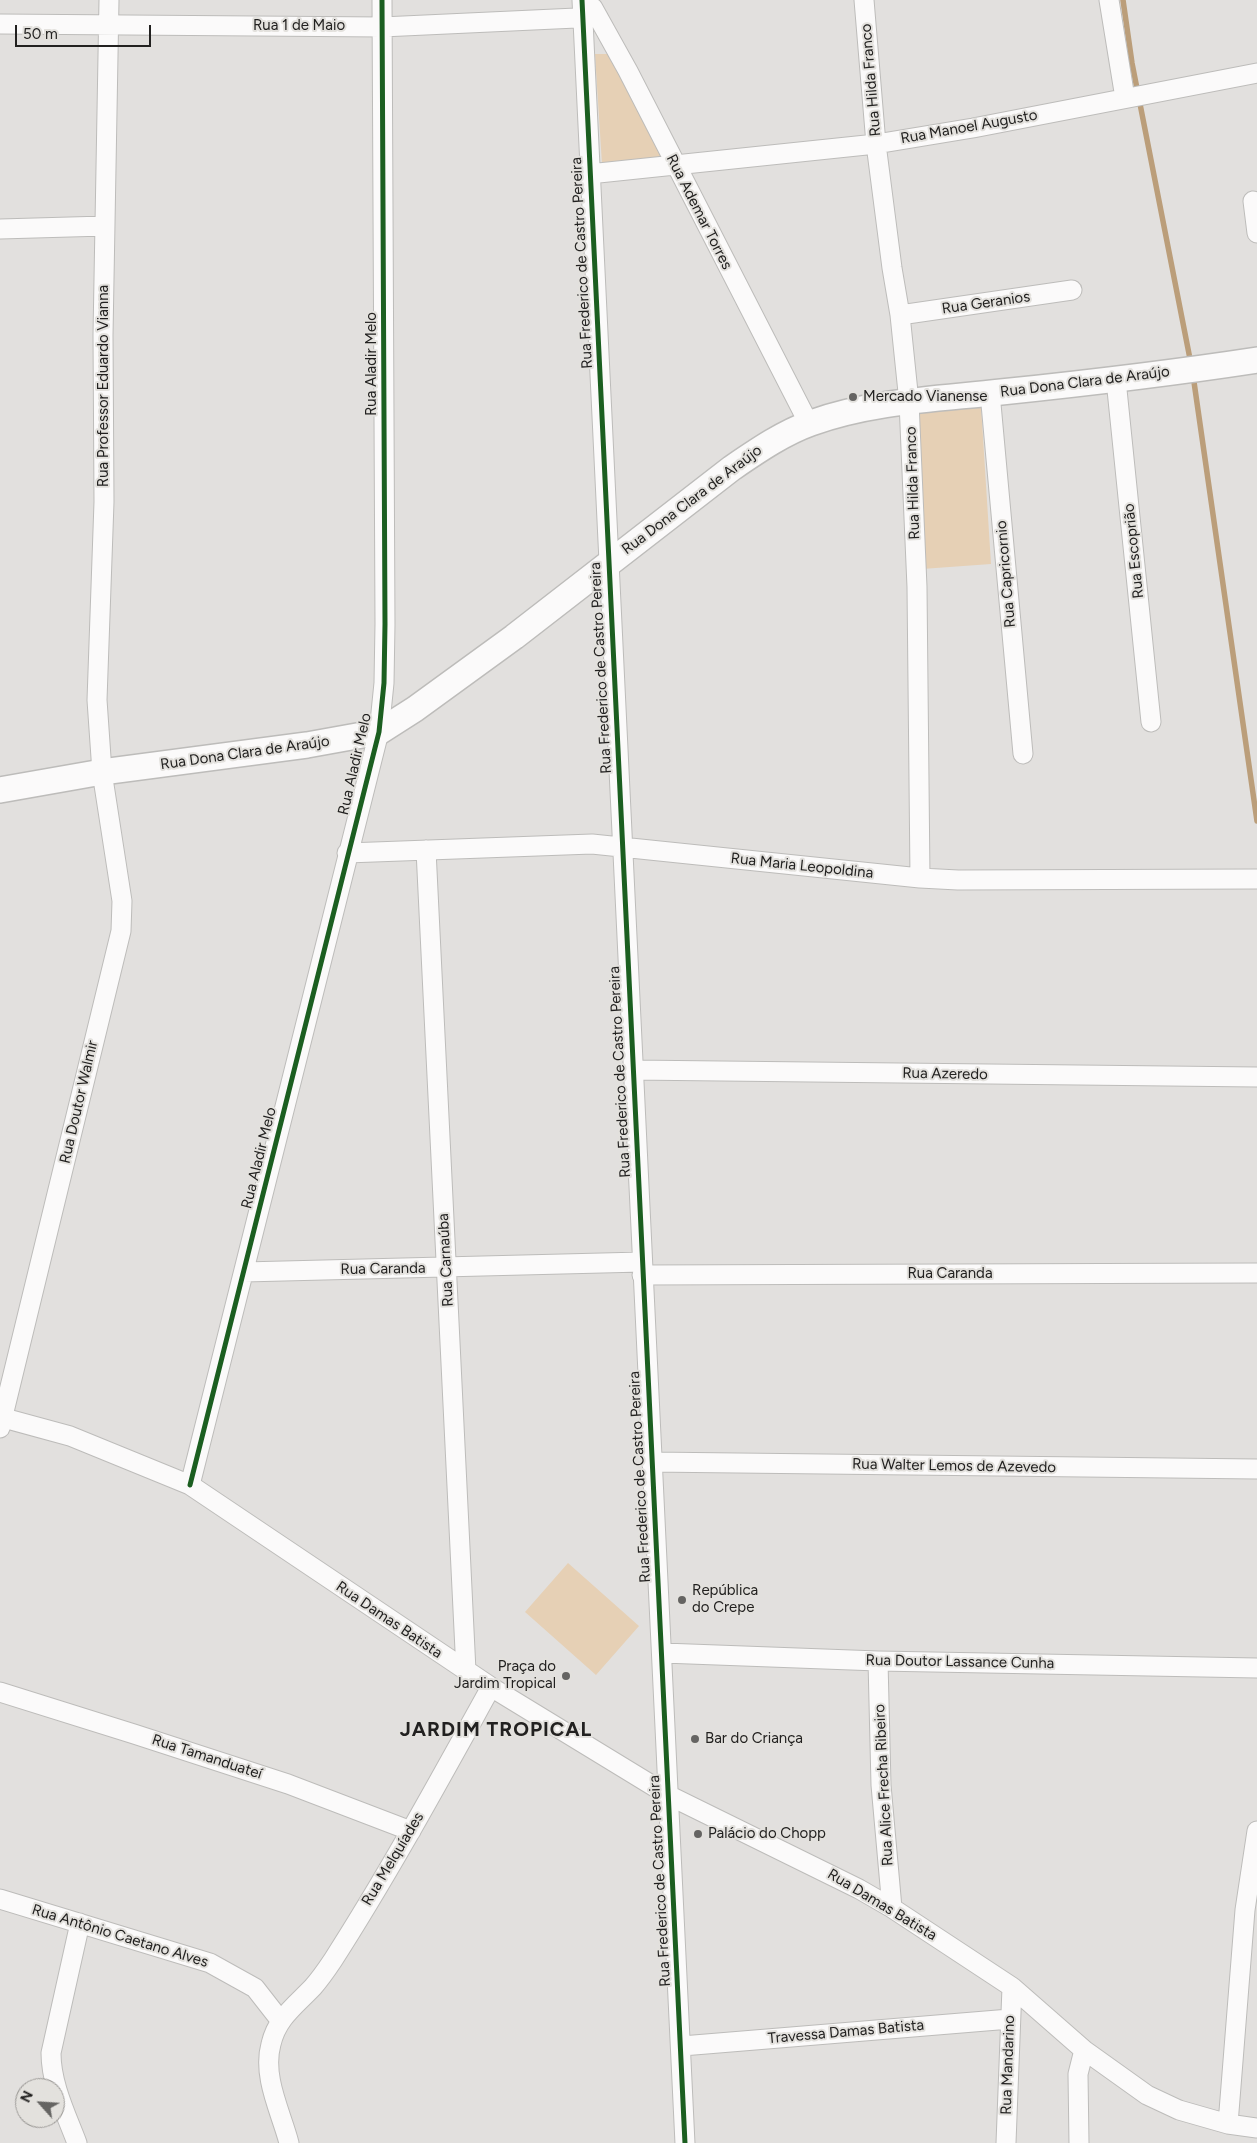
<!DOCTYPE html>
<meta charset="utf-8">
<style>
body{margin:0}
#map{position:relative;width:1257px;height:2143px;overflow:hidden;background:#e2e0de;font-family:Figtree,sans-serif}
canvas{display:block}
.north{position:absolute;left:15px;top:2078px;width:50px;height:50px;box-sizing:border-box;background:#e3e1dd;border:1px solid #969491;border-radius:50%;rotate:296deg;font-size:14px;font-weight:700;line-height:20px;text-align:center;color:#222120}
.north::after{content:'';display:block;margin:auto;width:18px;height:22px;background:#656462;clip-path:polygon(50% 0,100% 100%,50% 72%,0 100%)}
.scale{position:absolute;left:15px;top:25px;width:136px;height:22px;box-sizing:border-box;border:2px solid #222120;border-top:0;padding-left:6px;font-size:15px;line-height:18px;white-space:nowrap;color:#222120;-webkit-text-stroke:4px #e3e1dd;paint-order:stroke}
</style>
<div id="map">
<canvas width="1257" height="2143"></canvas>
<div class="north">N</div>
<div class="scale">50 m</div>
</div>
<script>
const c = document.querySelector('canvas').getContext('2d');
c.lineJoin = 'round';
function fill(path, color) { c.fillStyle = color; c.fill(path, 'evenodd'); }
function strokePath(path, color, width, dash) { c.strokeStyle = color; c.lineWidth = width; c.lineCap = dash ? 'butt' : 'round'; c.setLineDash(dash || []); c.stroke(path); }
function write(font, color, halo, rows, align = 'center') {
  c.font = font + ' Figtree,sans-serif'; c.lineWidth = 4; c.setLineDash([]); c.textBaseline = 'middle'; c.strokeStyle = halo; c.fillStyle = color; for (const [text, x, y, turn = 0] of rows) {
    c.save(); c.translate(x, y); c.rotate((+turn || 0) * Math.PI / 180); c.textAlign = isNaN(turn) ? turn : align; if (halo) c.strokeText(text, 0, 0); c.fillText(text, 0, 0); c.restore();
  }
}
fill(new Path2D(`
 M 595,54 L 610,54 L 664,159 L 602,164 Z
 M 948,402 L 981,406 L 991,564 L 922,569 L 919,414 Z
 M 568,1563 L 639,1626 L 596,1675 L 525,1612 Z`), '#e6d0b5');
strokePath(new Path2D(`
 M 1123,0 L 1132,63 L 1191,364
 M 1193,375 L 1257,821`), '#bb9e7a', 5.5);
const minor = new Path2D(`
 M 582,0 L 685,2143
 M 864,0 L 876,144 L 892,268 L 900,315 L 909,402 L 917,587 L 920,878
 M 1109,0 L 1125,98
 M 593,8 L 628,71 L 809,424
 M 0,24 L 382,27 L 598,17
 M 589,174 L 876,144 L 973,128 L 1257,73
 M 1253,201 L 1257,233
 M 0,229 L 105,226
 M 900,315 L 1072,290
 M 1116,380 L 1151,722
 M 990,393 L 1023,754
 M 426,850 L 466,1671
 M 347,853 L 592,844 L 920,878 L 958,880 L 1257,879
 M 632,1070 L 1257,1077
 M 244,1272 L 642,1262
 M 642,1275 L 1257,1273
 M 0,1417 L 70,1436 L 190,1485 L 491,1687 L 668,1795 L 859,1889 L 892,1908 L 1012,1987 L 1084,2050 L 1147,2095 L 1179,2110 L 1228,2124 L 1257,2128
 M 0,1428 L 121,931 L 122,901 L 102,772 L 97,700 L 104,502 L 103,335 L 109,0
 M 651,1462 L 1257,1469
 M 190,1485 L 379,732 L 384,683 L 385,624 L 382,0
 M 663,1653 L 878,1661 L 1257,1668
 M 878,1661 L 881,1785 L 892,1908
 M 0,1692 L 134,1734 L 288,1784 L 411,1831
 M 0,1899 L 210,1963 L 255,1988 L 280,2020
 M 682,2046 L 1010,2019
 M 1228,2124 L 1245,1910 L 1257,1831
 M 77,2143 C 66,2114 51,2084 51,2053 L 80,1923
 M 289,2143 C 281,2112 262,2077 271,2044 C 277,2018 295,2006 313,1987 C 320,1979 327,1969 333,1960 C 390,1871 440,1779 491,1687
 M 1006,2143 L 1012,1987
 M 1079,2143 L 1078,2074 L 1084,2050`);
const major = new Path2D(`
 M 0,790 L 102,772 L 307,745 L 379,732 L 415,709 L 514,637 L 732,468 C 757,451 783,433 811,423 C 872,401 938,399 1001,392 C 1087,383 1172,373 1257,360`);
strokePath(minor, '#bdbcba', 21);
strokePath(major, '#bdbcba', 28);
strokePath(minor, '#fbfafa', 19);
strokePath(major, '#fbfafa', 25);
strokePath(new Path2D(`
 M 582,0 L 685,2143
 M 190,1485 L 379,732 L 384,683 L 385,624 L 382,0`), '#1b5e20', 5);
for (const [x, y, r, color] of [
 [853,397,5,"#656462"],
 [682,1600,5,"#656462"],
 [566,1676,5,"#656462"],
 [695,1739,5,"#656462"],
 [698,1834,5,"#656462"]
]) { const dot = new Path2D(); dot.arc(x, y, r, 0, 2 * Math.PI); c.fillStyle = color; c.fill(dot); strokePath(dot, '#e3e1dd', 2); }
write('15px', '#222120', '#e3e1dd', [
 ["Rua 1 de Maio",299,26],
 ["Rua Hilda Franco",871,80,-95],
 ["Rua Manoel Augusto",969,127,-10],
 ["Rua Ademar Torres",699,212,63],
 ["Rua Frederico de Castro Pereira",582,263,-93],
 ["Rua Geranios",986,303,-8],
 ["Rua Aladir Melo",372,364,-90],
 ["Rua Dona Clara de Araújo",1085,382,-7],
 ["Rua Professor Eduardo Vianna",104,386,-90],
 ["Rua Hilda Franco",913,483,-92],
 ["Rua Dona Clara de Araújo",692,500,-37],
 ["Rua Escoprião",1134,551,-96],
 ["Rua Capricornio",1006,574,-95],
 ["Rua Frederico de Castro Pereira",601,668,-93],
 ["Rua Dona Clara de Araújo",245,753,-8],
 ["Rua Aladir Melo",355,764,-77],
 ["Rua Maria Leopoldina",802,866,6],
 ["Rua Frederico de Castro Pereira",620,1072,-93],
 ["Rua Azeredo",945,1074,1],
 ["Rua Doutor Walmir",79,1102,-77],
 ["Rua Aladir Melo",259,1158,-76],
 ["Rua Carnaúba",446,1260,-93],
 ["Rua Caranda",383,1269,-1],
 ["Rua Caranda",950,1274],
 ["Rua Walter Lemos de Azevedo",954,1466,1],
 ["Rua Frederico de Castro Pereira",640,1477,-93],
 ["Rua Damas Batista",389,1620,34],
 ["Rua Doutor Lassance Cunha",960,1662,1],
 ["Rua Tamanduateí",207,1757,18],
 ["Rua Alice Frecha Ribeiro",884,1785,-93],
 ["Rua Melquíades",393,1859,-59],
 ["Rua Frederico de Castro Pereira",660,1881,-93],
 ["Rua Damas Batista",882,1905,31],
 ["Rua Antônio Caetano Alves",120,1936,17],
 ["Travessa Damas Batista",846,2032,-5],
 ["Rua Mandarino",1008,2065,-88]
]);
write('15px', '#222120', '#e3e1dd', [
 ["Mercado Vianense",863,397],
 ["República",692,1591],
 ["do Crepe",692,1608],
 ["Praça do",556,1667,"right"],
 ["Jardim Tropical",556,1684,"right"],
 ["Bar do Criança",705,1739],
 ["Palácio do Chopp",708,1834]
], 'left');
c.letterSpacing = '1px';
write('bold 20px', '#222120', '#e3e1dd', [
 ["JARDIM TROPICAL",496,1730]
]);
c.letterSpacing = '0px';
</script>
